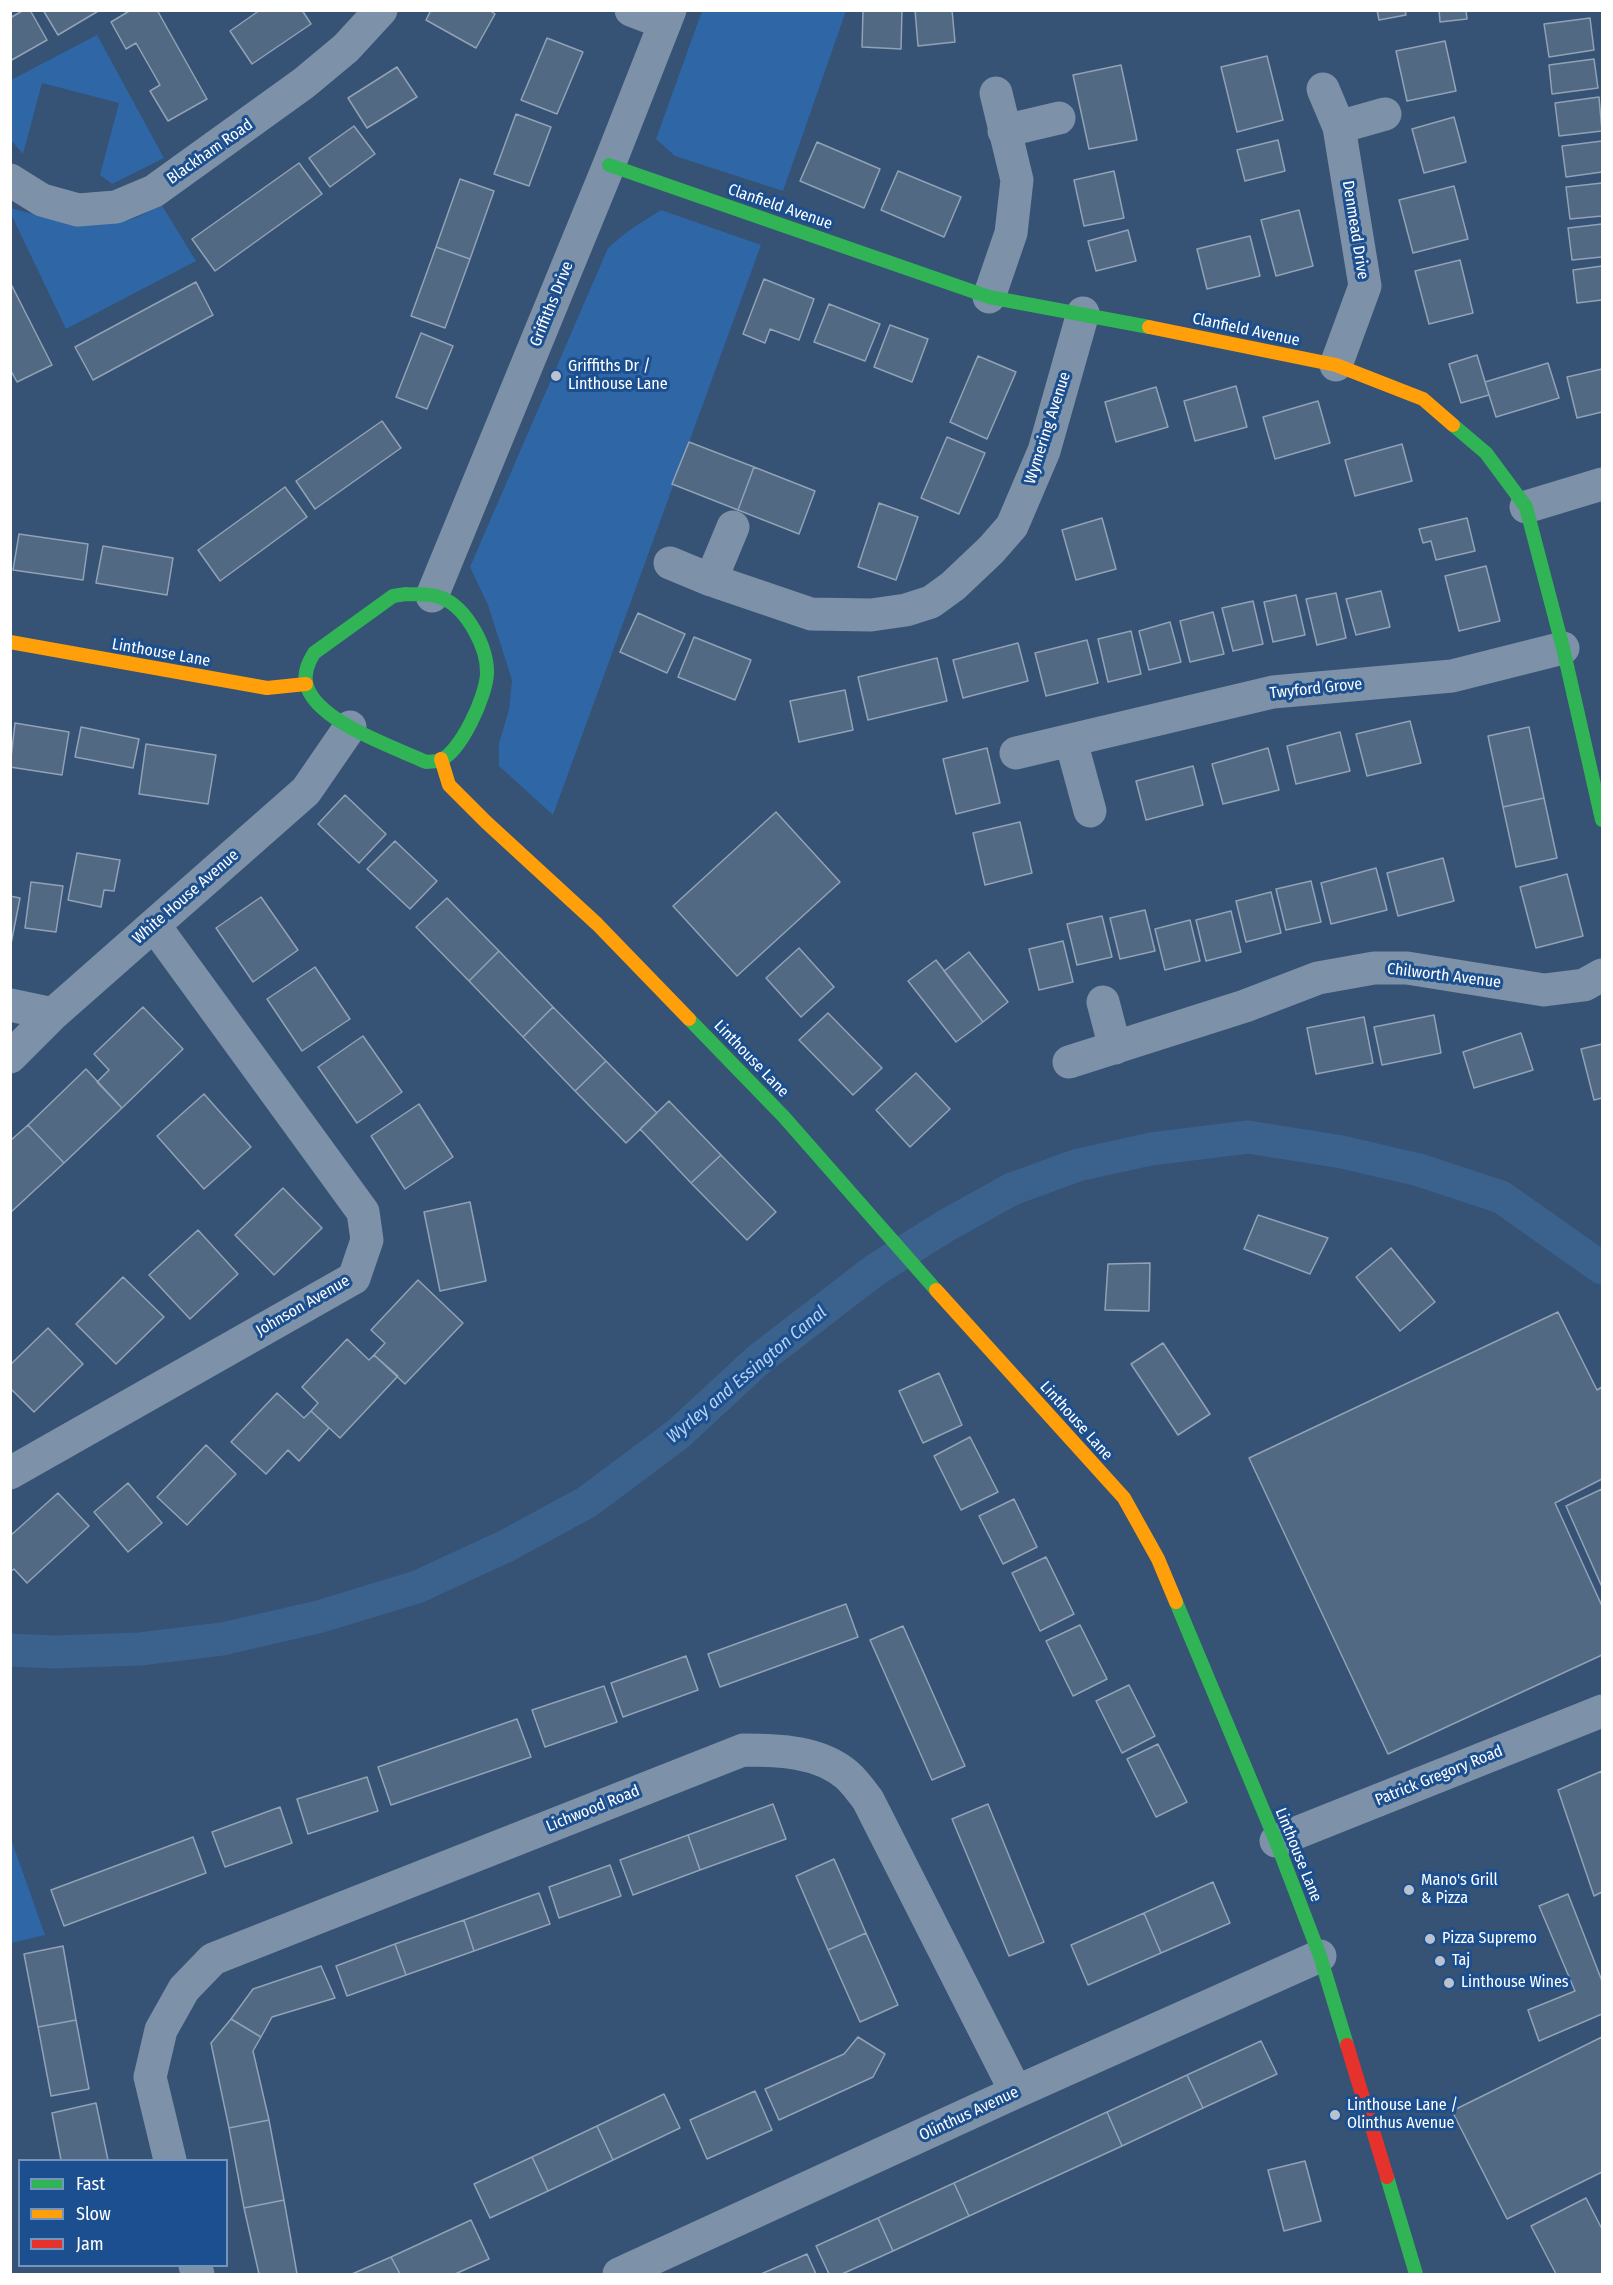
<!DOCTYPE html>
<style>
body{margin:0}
#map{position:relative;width:1613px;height:2285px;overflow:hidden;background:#365274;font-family:"Fira Sans Condensed",sans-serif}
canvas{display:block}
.frame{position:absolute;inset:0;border:12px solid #fff;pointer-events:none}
.legend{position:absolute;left:18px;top:2159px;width:210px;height:108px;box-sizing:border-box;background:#1b4f8f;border:2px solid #7695bc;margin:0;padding:8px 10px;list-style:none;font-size:18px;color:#fff}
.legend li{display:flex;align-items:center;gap:12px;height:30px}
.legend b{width:30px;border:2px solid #7695bc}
</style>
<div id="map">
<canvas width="1613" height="2285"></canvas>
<div class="frame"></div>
<ul class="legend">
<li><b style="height:8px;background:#30b455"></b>Fast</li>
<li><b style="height:8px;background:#ff9f0a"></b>Slow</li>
<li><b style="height:8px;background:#e5322d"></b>Jam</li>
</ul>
</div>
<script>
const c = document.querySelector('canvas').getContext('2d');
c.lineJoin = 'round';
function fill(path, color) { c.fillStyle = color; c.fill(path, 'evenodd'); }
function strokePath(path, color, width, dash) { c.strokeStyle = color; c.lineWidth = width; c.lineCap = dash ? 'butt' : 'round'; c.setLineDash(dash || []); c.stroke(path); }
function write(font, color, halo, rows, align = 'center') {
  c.font = font + ' "Fira Sans Condensed",sans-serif'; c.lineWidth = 6; c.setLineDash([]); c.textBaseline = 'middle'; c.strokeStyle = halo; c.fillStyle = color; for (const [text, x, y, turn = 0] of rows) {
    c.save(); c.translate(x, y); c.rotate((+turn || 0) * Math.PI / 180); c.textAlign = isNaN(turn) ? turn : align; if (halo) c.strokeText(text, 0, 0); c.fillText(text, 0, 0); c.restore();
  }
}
fill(new Path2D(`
 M 702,11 L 846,11 L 783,191 L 675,156 L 656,139 Z
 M 97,35 L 164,158 L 112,184 L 100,175 L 119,103 L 42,83 L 23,154 L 11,140 L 11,80 Z
 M 161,204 L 196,261 L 66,329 L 11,214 L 11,208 C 51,219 90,232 132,219 C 142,216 152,209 161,204 Z
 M 661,210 L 761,245 L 553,815 L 499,766 L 499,743 L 509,710 L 512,680 L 488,605 L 470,567 L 608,248 L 628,231 Z
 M 11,1839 L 45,1935 L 11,1943 L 10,1943 Z`), '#2f66a5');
strokePath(new Path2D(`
 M 10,1650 L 54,1652 L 140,1649 L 222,1639 L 318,1617 L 417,1587 L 506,1546 L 587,1502 L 678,1434 L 758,1360 L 875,1270 L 947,1225 L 1012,1189 L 1078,1165 L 1151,1149 L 1248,1137 L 1342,1152 L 1419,1170 L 1501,1197 L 1602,1268`), '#3b618d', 33);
const building = new Path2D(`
 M 24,10 L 30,10 L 47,40 L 10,61 L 10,18 Z
 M 43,10 L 100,10 L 58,35 Z
 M 131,10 L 157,10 L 207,99 L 168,121 L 150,91 L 160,85 L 136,43 L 126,49 L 111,22 Z
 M 260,10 L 302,10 L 311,24 L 252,64 L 230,31 Z
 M 431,10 L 489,10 L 495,14 L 476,48 L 426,20 Z
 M 863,10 L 902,10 L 901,49 L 862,47 Z
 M 915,10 L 952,10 L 955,42 L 918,46 Z
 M 1377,10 L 1405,10 L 1406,15 L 1379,20 Z
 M 1439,10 L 1466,10 L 1467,19 L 1440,22 Z
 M 1590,18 L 1594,50 L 1549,57 L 1544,24 Z
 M 547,38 L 583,52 L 557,114 L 521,100 Z
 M 1445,41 L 1456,91 L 1407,101 L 1396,51 Z
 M 1267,56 L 1283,120 L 1237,132 L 1221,67 Z
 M 1594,59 L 1598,88 L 1552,94 L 1549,65 Z
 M 1121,65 L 1137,140 L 1089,149 L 1073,75 Z
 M 397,67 L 417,97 L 367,128 L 348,98 Z
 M 1599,97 L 1602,131 L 1559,136 L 1555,103 Z
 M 516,114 L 551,127 L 529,186 L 494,174 Z
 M 1454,117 L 1466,162 L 1424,173 L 1412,129 Z
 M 354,126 L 375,154 L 330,187 L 309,158 Z
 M 1278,140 L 1285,171 L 1245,181 L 1237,150 Z
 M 1602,141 L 1602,172 L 1566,177 L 1562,146 Z
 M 817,142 L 880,169 L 864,208 L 800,181 Z
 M 299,163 L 322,194 L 215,271 L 192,239 Z
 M 898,171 L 961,197 L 944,237 L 881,210 Z
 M 1114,171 L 1124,218 L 1084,226 L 1074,180 Z
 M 460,179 L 494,191 L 470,259 L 436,247 Z
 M 1602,183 L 1602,216 L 1570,219 L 1566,187 Z
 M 1454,186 L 1468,239 L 1413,253 L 1399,200 Z
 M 1299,210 L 1313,266 L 1276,276 L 1261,220 Z
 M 1602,224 L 1602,257 L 1572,260 L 1568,228 Z
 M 1128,230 L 1136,261 L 1096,271 L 1088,241 Z
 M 1250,236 L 1260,276 L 1207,289 L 1197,249 Z
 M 436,247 L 470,259 L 445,328 L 411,316 Z
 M 1460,260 L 1473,313 L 1429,324 L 1415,271 Z
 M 1602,266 L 1602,300 L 1577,303 L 1573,270 Z
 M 764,279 L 814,299 L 799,340 L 770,329 L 765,343 L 743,334 Z
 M 10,282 L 52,365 L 17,382 L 10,369 Z
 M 196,282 L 213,315 L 93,380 L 75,347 Z
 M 829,304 L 880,324 L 865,361 L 814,342 Z
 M 890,325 L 928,339 L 912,382 L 874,367 Z
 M 421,333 L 453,346 L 427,409 L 396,397 Z
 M 1477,355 L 1489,395 L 1461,403 L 1449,364 Z
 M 978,356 L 1016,372 L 987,439 L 950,422 Z
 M 1548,363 L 1559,398 L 1496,417 L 1485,382 Z
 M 1602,369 L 1602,412 L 1577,418 L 1567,377 Z
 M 1236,386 L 1247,427 L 1195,441 L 1184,401 Z
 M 1156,387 L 1168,427 L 1116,442 L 1105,402 Z
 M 1318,401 L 1330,443 L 1275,459 L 1263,417 Z
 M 382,421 L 401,448 L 315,509 L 296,481 Z
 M 947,437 L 985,453 L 959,514 L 921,498 Z
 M 689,442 L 754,467 L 738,510 L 672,484 Z
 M 1402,444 L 1412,481 L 1355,496 L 1345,460 Z
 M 754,467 L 815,491 L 799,534 L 738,510 Z
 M 285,487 L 307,517 L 220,581 L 198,550 Z
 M 879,503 L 918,517 L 896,580 L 858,567 Z
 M 1102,518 L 1116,569 L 1076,580 L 1062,530 Z
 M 1467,518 L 1475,551 L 1436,560 L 1431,541 L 1423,543 L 1419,529 Z
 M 19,534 L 88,544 L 83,580 L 13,570 Z
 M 103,546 L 173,558 L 167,595 L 96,583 Z
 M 1486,566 L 1500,621 L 1459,631 L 1445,576 Z
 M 1381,591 L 1390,627 L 1356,635 L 1346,599 Z
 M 1336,593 L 1346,638 L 1317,645 L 1306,599 Z
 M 1296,595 L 1305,635 L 1273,642 L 1264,602 Z
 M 1253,601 L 1263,644 L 1233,651 L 1222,608 Z
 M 1213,612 L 1224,654 L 1190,662 L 1180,621 Z
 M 638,613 L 685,634 L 667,673 L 620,652 Z
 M 1170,622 L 1181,662 L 1149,670 L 1139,631 Z
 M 1131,631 L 1141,674 L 1108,682 L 1098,639 Z
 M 694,637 L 751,660 L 735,700 L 678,677 Z
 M 1087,640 L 1098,683 L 1046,696 L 1035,653 Z
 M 1018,643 L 1028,681 L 963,698 L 953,660 Z
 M 937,658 L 947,701 L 868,720 L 858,677 Z
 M 845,690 L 853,730 L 799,742 L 790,701 Z
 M 1410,721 L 1421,763 L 1367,776 L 1356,734 Z
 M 15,723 L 69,732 L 62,775 L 10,767 Z
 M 81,727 L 139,739 L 133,768 L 75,757 Z
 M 1529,727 L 1544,798 L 1503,807 L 1488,736 Z
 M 1340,732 L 1350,771 L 1296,784 L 1287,746 Z
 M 146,744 L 216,755 L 208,804 L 139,794 Z
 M 987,748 L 1000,803 L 956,814 L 943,759 Z
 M 1268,748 L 1279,790 L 1223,804 L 1212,764 Z
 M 1193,766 L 1203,805 L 1146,820 L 1136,781 Z
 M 345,795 L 386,834 L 359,863 L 318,824 Z
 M 1544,798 L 1557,858 L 1516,867 L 1503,807 Z
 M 776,812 L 840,882 L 737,976 L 673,906 Z
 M 1020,822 L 1032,873 L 985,885 L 973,833 Z
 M 395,841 L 437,881 L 410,909 L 367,869 Z
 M 77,853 L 120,860 L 114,891 L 104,890 L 101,907 L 68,900 Z
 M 1443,858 L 1454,901 L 1398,916 L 1387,873 Z
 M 1376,868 L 1387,910 L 1331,924 L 1321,883 Z
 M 1567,874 L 1583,936 L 1536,948 L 1520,887 Z
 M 1311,881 L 1321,922 L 1286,930 L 1276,889 Z
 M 31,882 L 63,886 L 56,932 L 25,928 Z
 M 1271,892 L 1281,933 L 1246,942 L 1236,901 Z
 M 10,896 L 20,898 L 11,944 L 10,944 Z
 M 261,897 L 298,950 L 253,982 L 216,928 Z
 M 447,898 L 499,951 L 469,981 L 416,927 Z
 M 1145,910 L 1155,951 L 1120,959 L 1110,918 Z
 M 1231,911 L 1241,952 L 1206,961 L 1196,920 Z
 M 1102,916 L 1112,957 L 1077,965 L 1067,924 Z
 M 1190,920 L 1200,961 L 1165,970 L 1155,929 Z
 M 1063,941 L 1073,982 L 1039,990 L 1029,949 Z
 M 799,948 L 834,987 L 801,1017 L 766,978 Z
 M 499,951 L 553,1007 L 523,1037 L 469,981 Z
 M 969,952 L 1008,1002 L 983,1022 L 944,971 Z
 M 936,960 L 983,1022 L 956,1042 L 908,981 Z
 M 315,967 L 350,1019 L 302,1051 L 267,999 Z
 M 143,1007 L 183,1049 L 122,1108 L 97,1082 L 109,1070 L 94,1054 Z
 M 553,1007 L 606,1061 L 575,1091 L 523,1037 Z
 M 828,1013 L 882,1068 L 853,1095 L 799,1040 Z
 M 1434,1015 L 1441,1053 L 1382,1065 L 1374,1027 Z
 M 1364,1017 L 1373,1063 L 1316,1074 L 1307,1028 Z
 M 1521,1033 L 1533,1070 L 1474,1088 L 1463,1052 Z
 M 363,1036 L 402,1092 L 357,1123 L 318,1067 Z
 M 1602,1044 L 1602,1098 L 1594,1100 L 1581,1049 Z
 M 606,1061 L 657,1113 L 626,1143 L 575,1091 Z
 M 86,1069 L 122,1108 L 64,1163 L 28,1125 Z
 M 916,1073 L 950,1109 L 910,1147 L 876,1110 Z
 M 204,1094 L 251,1147 L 204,1189 L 157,1136 Z
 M 669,1101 L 721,1155 L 691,1183 L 640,1129 Z
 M 419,1104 L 453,1157 L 405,1189 L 371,1136 Z
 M 28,1125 L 64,1163 L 10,1213 L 10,1141 Z
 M 721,1155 L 776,1212 L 747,1240 L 691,1183 Z
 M 283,1188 L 322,1228 L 274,1275 L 235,1235 Z
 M 470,1202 L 486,1281 L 440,1291 L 424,1212 Z
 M 1258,1215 L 1328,1238 L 1310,1274 L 1244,1249 Z
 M 198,1230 L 238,1274 L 190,1319 L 149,1275 Z
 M 1391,1248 L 1435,1302 L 1400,1331 L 1356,1277 Z
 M 1150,1263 L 1149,1311 L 1105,1310 L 1108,1264 Z
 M 123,1277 L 164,1317 L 116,1364 L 76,1324 Z
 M 418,1280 L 463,1323 L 405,1384 L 374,1355 L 385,1343 L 371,1330 Z
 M 1558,1312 L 1597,1390 L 1602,1387 L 1602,1479 L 1555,1503 L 1602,1606 L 1602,1655 L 1388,1754 L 1249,1458 Z
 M 48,1328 L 83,1364 L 34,1412 L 10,1388 L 10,1365 Z
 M 347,1339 L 369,1360 L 374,1355 L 398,1376 L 340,1438 L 311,1411 L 318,1403 L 302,1387 Z
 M 1163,1343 L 1210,1414 L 1178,1435 L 1131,1364 Z
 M 939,1373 L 962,1425 L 923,1443 L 899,1391 Z
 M 277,1393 L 304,1418 L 311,1411 L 329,1428 L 299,1461 L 288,1450 L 266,1474 L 231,1442 Z
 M 970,1437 L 998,1492 L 961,1510 L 934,1456 Z
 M 206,1445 L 236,1474 L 187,1525 L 157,1497 Z
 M 128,1483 L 162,1523 L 128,1552 L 94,1512 Z
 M 1602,1489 L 1602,1587 L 1566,1506 Z
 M 58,1493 L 89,1526 L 27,1583 L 14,1569 L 10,1572 L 10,1536 Z
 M 1014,1499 L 1037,1547 L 1003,1564 L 979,1516 Z
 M 1046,1557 L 1074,1614 L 1040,1631 L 1012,1573 Z
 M 846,1604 L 858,1637 L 720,1687 L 708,1654 Z
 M 1080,1625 L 1107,1679 L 1073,1696 L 1046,1641 Z
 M 903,1626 L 965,1766 L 932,1780 L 870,1640 Z
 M 686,1656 L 698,1690 L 623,1717 L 611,1683 Z
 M 1129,1685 L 1155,1736 L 1122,1753 L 1096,1701 Z
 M 604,1686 L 617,1722 L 545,1747 L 532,1710 Z
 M 517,1719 L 531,1757 L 391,1805 L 378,1767 Z
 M 1158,1744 L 1187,1802 L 1156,1817 L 1127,1759 Z
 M 1602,1771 L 1602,1892 L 1594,1896 L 1558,1790 Z
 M 367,1777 L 378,1811 L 308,1834 L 297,1799 Z
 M 773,1804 L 786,1839 L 700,1870 L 688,1835 Z
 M 988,1804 L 1044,1942 L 1009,1956 L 952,1819 Z
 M 280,1807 L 292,1843 L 225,1867 L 212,1832 Z
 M 688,1835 L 700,1870 L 633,1895 L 620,1860 Z
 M 193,1837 L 206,1873 L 64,1926 L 51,1890 Z
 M 834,1859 L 866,1933 L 828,1950 L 796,1876 Z
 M 610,1865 L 621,1896 L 559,1918 L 549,1887 Z
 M 1213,1882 L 1230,1923 L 1161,1953 L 1144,1913 Z
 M 539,1893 L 550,1924 L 474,1951 L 464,1920 Z
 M 1568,1894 L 1602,1981 L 1602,2014 L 1539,2041 L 1528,2010 L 1575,1991 L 1539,1906 Z
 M 1144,1913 L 1161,1953 L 1088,1985 L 1071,1945 Z
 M 464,1920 L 474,1951 L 406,1975 L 395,1944 Z
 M 866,1933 L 898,2005 L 860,2022 L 828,1950 Z
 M 395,1944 L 406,1975 L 347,1996 L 336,1966 Z
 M 63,1946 L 76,2020 L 38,2027 L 24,1954 Z
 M 321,1966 L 335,1998 L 272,2017 L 261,2037 L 231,2019 L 253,1989 Z
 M 231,2019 L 261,2037 L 253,2051 L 269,2120 L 229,2128 L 211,2043 Z
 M 76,2020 L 89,2089 L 51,2096 L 38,2027 Z
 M 858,2037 L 885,2054 L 873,2077 L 779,2120 L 765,2089 L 844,2054 Z
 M 1602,2037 L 1602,2172 L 1507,2219 L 1452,2111 Z
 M 1261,2041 L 1277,2074 L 1203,2108 L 1187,2075 Z
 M 1187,2075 L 1203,2108 L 1122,2146 L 1107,2112 Z
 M 755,2091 L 772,2130 L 707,2159 L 690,2120 Z
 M 664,2094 L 680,2128 L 613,2160 L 597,2126 Z
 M 96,2103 L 108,2160 L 61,2160 L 52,2113 Z
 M 1107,2112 L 1122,2146 L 969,2216 L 954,2183 Z
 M 269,2120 L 284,2200 L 244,2208 L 229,2128 Z
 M 597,2126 L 613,2160 L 548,2191 L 532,2157 Z
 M 532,2157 L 548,2191 L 490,2218 L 474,2184 Z
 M 1305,2161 L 1321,2221 L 1284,2231 L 1268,2170 Z
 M 954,2183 L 969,2216 L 893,2251 L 878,2218 Z
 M 1586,2198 L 1602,2229 L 1602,2274 L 1556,2274 L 1531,2226 Z
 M 284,2200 L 297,2274 L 259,2274 L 244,2208 Z
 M 878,2218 L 893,2251 L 842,2274 L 829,2274 L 816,2246 Z
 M 471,2220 L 489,2259 L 455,2274 L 400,2274 L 391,2257 Z
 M 807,2254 L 816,2274 L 761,2274 Z
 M 391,2257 L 400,2274 L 352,2274 Z`);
fill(building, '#526984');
strokePath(building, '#92a2b6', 1.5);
strokePath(new Path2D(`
 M 631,10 L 665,23
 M 1323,89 L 1339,127 L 1365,286 L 1336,365
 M 1339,127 L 1385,114
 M 1004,131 L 1059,118
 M 10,180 L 42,200 L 78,210 L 116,207 L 154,191 L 304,83 L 346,48 L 381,10
 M 989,297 L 1011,233 L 1017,180 L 996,93
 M 1526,507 L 1602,484
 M 670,563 L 711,580 L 811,614 L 871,615 L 906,610 L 931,602 L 953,586 L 991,550 L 1012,526 L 1044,451 L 1083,313
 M 711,580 L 733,527
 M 432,596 L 609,165 L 670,10
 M 1071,741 L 1090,811
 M 1016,753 L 1273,692 L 1452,676 L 1563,648
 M 1103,1002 L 1115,1048
 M 10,1005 L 53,1014
 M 10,1057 L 53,1014 L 306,791 L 350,727
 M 1069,1062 L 1245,1006 L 1318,978 L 1374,968 L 1407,968 L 1544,990 L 1584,985 L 1602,975
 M 10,1473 L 354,1278 L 367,1240 L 363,1212 L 154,925
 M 1276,1841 L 1602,1711
 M 170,2160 L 150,2077 L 161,2030 L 184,1989 L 213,1959 L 743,1750 C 778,1750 819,1751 847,1775 C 855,1782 862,1792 868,1800 L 1016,2092
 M 195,2266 L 198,2274
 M 619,2274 L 1016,2092 L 1320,1956`), '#7d92a8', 33);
strokePath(new Path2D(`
 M 609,165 L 989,297 L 1149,327
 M 1453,425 L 1486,453 L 1526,507 L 1563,648 L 1602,820
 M 406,594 C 418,595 431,593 442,598 C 467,608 488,648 487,674 C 486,696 461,752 440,760 C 436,762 430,761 426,762 C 394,747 314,721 306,683 C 304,672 308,663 314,653 L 393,596 Z
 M 689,1019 L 784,1117 L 936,1290
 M 1176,1602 L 1276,1841 L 1320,1956 L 1347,2045
 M 1387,2177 L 1416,2274`), '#30b455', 14);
strokePath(new Path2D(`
 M 1149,327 L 1336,365 L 1423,399 L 1453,425
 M 10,642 L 267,688 L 306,684
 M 441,759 L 449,785 L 486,822 L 597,924 L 689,1019
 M 936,1290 L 1124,1498 L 1158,1559 L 1176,1602`), '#ff9f0a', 14);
strokePath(new Path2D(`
 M 1347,2045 L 1387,2177`), '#e5322d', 14);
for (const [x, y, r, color] of [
 [556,376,6,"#b9c2ce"],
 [1409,1890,6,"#b9c2ce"],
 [1430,1939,6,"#b9c2ce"],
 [1440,1961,6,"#b9c2ce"],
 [1449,1983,6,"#b9c2ce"],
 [1335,2115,6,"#b9c2ce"]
]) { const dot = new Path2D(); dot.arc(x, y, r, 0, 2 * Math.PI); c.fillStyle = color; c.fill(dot); strokePath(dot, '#1b4f8f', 2); }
write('16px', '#fff', '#1b4f8f', [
 ["Blackham Road",210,152,-35],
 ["Clanfield Avenue",780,207,19],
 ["Denmead Drive",1355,230,81],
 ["Griffiths Drive",552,304,-68],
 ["Clanfield Avenue",1246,330,12],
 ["Wymering Avenue",1048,428,-72],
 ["Linthouse Lane",161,653,10],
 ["Twyford Grove",1316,689,-6],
 ["White House Avenue",186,897,-41],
 ["Chilworth Avenue",1444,976,7],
 ["Linthouse Lane",751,1059,46],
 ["Johnson Avenue",303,1306,-30],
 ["Linthouse Lane",1076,1421,48],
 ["Patrick Gregory Road",1439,1776,-22],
 ["Lichwood Road",593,1809,-22],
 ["Linthouse Lane",1298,1855,68],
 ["Olinthus Avenue",969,2114,-25]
]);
write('16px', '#fff', '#1b4f8f', [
 ["Griffiths Dr /",568,367],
 ["Linthouse Lane",568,385],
 ["Mano's Grill",1421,1881],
 ["& Pizza",1421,1899],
 ["Pizza Supremo",1442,1939],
 ["Taj",1452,1961],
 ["Linthouse Wines",1461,1983],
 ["Linthouse Lane /",1347,2106],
 ["Olinthus Avenue",1347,2124]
], 'left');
write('italic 18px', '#b5d3f5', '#1b4f8f', [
 ["Wyrley and Essington Canal",747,1375,-40]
]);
</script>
